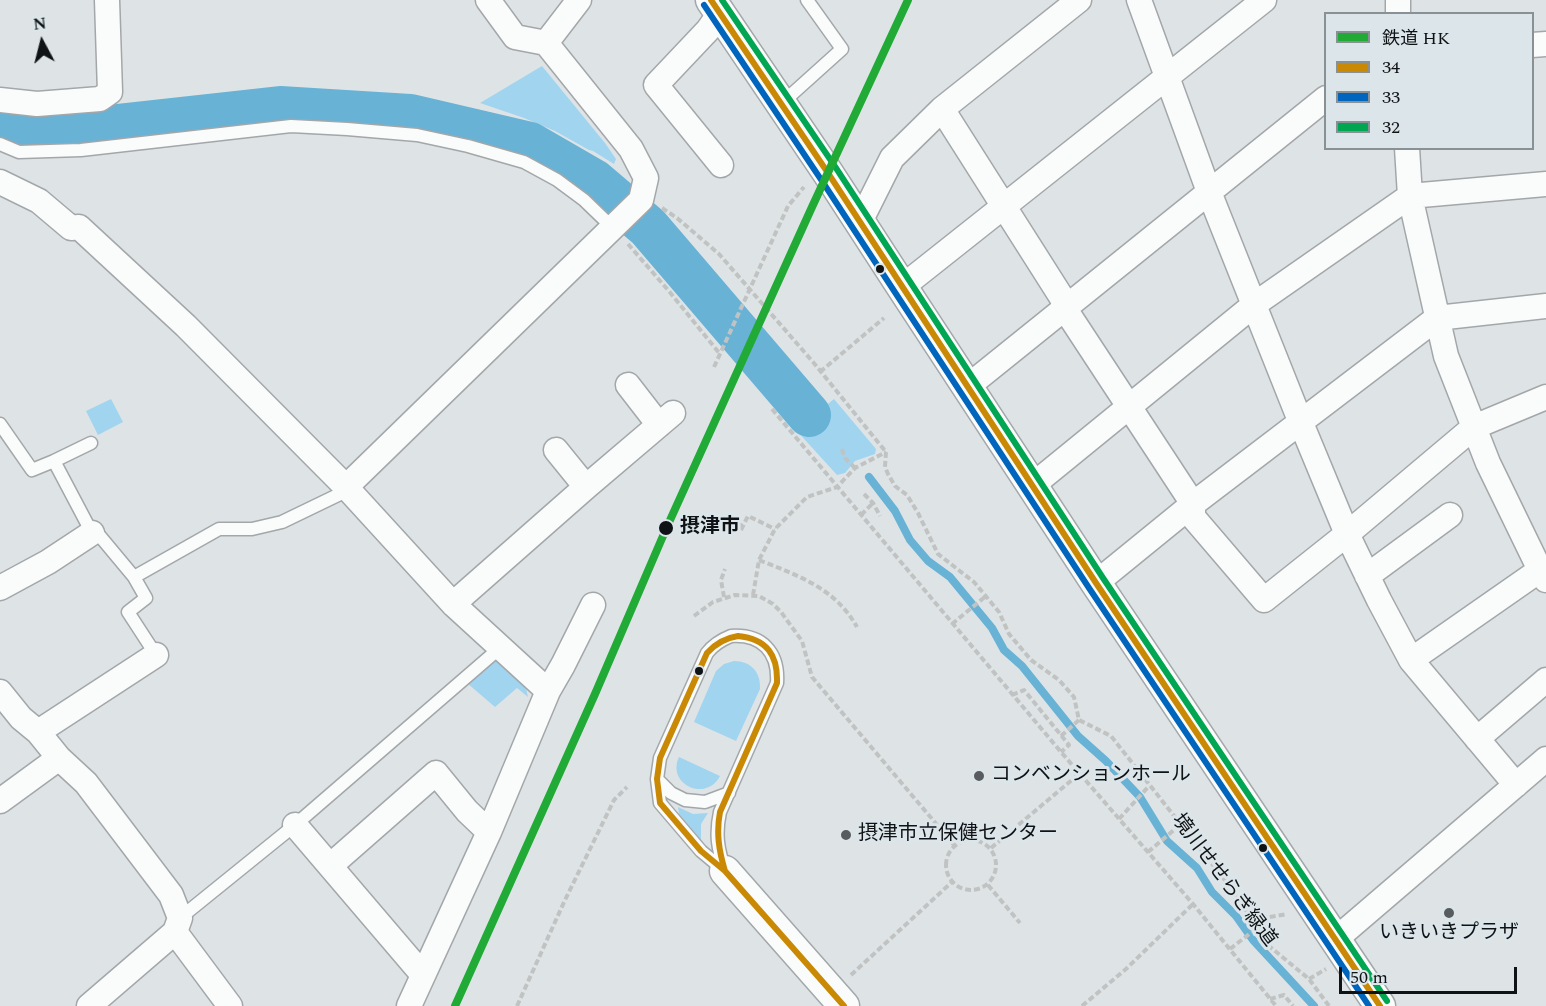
<!DOCTYPE html>
<meta charset="utf-8">
<style>
body{margin:0}
#map{position:relative;width:1546px;height:1006px;overflow:hidden;background:#dee4e6;font-family:Spectral,"Noto Sans JP",serif}
canvas{display:block}
.legend{position:absolute;left:1324px;top:12px;width:210px;height:138px;box-sizing:border-box;background:#dbe5ea;border:2px solid #8a9195;margin:0;padding:8px 10px;list-style:none;font-size:18px;color:#101315}
.legend li{display:flex;align-items:center;gap:12px;height:30px}
.legend b{width:30px;border:2px solid #8a9195}
.north{position:absolute;left:12px;top:12px;width:60px;height:60px;-webkit-text-stroke:4px #dbe5ea;paint-order:stroke;rotate:353deg;font-size:16px;font-weight:700;line-height:24px;text-align:center;color:#101315}
.north::after{content:'';display:block;margin:auto;width:21px;height:27px;background:#101315;clip-path:polygon(50% 0,100% 100%,50% 72%,0 100%)}
.scale{position:absolute;left:1339px;top:967px;width:178px;height:27px;box-sizing:border-box;border:3px solid #101315;border-top:0;padding-left:8px;font-size:18px;line-height:21px;white-space:nowrap;color:#101315;-webkit-text-stroke:4px #dbe5ea;paint-order:stroke}
</style>
<div id="map">
<canvas width="1546" height="1006"></canvas>
<ul class="legend">
<li><b style="height:8px;background:#21ab36"></b>鉄道 HK</li>
<li><b style="height:8px;background:#c98904"></b>34</li>
<li><b style="height:8px;background:#0065bd"></b>33</li>
<li><b style="height:8px;background:#00a651"></b>32</li>
</ul>
<div class="north">N</div>
<div class="scale">50 m</div>
</div>
<script>
const c = document.querySelector('canvas').getContext('2d');
c.lineJoin = 'round';
function fill(path, color) { c.fillStyle = color; c.fill(path, 'evenodd'); }
function strokePath(path, color, width, dash) { c.strokeStyle = color; c.lineWidth = width; c.lineCap = dash ? 'butt' : 'round'; c.setLineDash(dash || []); c.stroke(path); }
function write(font, color, halo, rows, align = 'center') {
  c.font = font + ' Spectral,"Noto Sans JP",serif'; c.lineWidth = 6; c.setLineDash([]); c.textBaseline = 'middle'; c.strokeStyle = halo; c.fillStyle = color; for (const [text, x, y, turn = 0] of rows) {
    c.save(); c.translate(x, y); c.rotate((+turn || 0) * Math.PI / 180); c.textAlign = isNaN(turn) ? turn : align; if (halo) c.strokeText(text, 0, 0); c.fillText(text, 0, 0); c.restore();
  }
}
fill(new Path2D(`
 M 542,66 L 605,143 L 616,159 L 614,164 L 593,151 L 589,150 L 555,131 L 524,118 L 480,103 Z
 M 111,399 L 123,422 L 98,435 L 86,411 Z
 M 834,399 L 876,449 L 875,454 L 855,461 L 845,473 L 837,475 L 796,430 Z
 M 497,660 L 526,688 L 528,697 L 517,688 L 495,707 L 467,683 Z
 M 734,661 C 751,661 761,672 760,689 L 736,741 L 694,722 L 716,671 L 724,664 Z
 M 679,757 L 720,776 C 706,803 666,784 679,757 Z
 M 678,807 L 693,814 L 708,813 L 701,824 L 701,840 L 679,814 Z`), '#a1d4ef');
strokePath(new Path2D(`
 M 869,477 L 895,511 L 910,540 L 928,561 L 950,577 L 992,628 L 1004,650 L 1022,666 L 1078,736 L 1106,761 L 1140,797 L 1167,841 L 1197,868 L 1212,892 L 1236,916 L 1253,940 L 1314,1006`), '#68b2d6', 8);
strokePath(new Path2D(`
 M 0,124 L 44,134 L 280,108 L 410,116 L 530,144 L 594,181 L 648,227 L 809,415`), '#68b2d6', 44);
const service = new Path2D(`
 M 782,103 L 842,49 L 807,0
 M 0,144 L 19,152 L 81,150 L 291,126 L 347,129 L 417,135 L 468,146 L 524,162 L 557,180 L 584,200 L 613,228
 M 0,424 L 32,470 L 54,461 L 92,533 L 99,535 L 134,577 L 146,598 L 128,612 L 156,655
 M 54,461 L 91,443
 M 134,577 L 219,529 L 252,529 L 282,522 L 340,494 L 346,487
 M 731,636 C 762,634 779,652 777,683 L 720,812 C 715,835 718,849 725,871 L 701,851 L 660,803 L 657,779 L 660,758 L 707,653 C 714,644 721,640 731,636 Z
 M 657,779 L 671,793 L 685,800 L 705,802 L 729,793
 M 180,918 L 295,825 L 501,647`);
const minor = new Path2D(`
 M 488,0 L 515,37 L 546,43
 M 1139,0 L 1209,192 L 1301,423 L 1347,534 L 1379,600 L 1411,660 L 1540,570
 M 1398,0 L 1398,14
 M 720,13 L 708,30 L 656,85 L 721,165
 M 1532,45 L 1546,44
 M 0,100 L 37,104 L 100,99 L 110,92 L 107,0
 M 942,109 L 1062,298 L 1065,309 L 1193,504 L 1193,517 L 1264,600 L 1347,534 L 1474,427 L 1546,397
 M 1407,148 L 1410,196 L 1446,356 L 1488,463 L 1540,570 L 1546,580
 M 0,182 L 39,201 L 71,228 L 79,227 L 186,326 L 346,487
 M 860,222 L 892,158 L 942,109 L 1079,0
 M 902,287 L 1264,0
 M 628,385 L 659,425
 M 967,387 L 1326,98
 M 556,450 L 586,487
 M 1033,485 L 1255,304 L 1410,196 L 1546,184
 M 1367,576 L 1450,515
 M 1096,583 L 1193,504 L 1437,318 L 1546,306
 M 0,588 L 48,562 L 92,533
 M 453,604 L 586,487 L 673,413
 M 1411,660 L 1516,785
 M 548,691 L 563,665 L 593,605
 M 0,692 L 21,718 L 38,732 L 59,758 L 86,783 L 171,895 L 180,918 L 175,932 L 89,1006
 M 38,732 L 156,655
 M 1477,739 L 1546,680
 M 0,801 L 59,758
 M 295,825 L 423,975
 M 330,866 L 436,773 L 467,811 L 489,832
 M 175,932 L 230,1006
 M 1336,939 L 1546,759
 M 409,1006 L 489,832 L 548,691 L 453,604 L 346,487 L 641,200 L 646,178 L 631,149 L 546,43 L 579,0`);
const tertiary = new Path2D(`
 M 711,0 L 828,173 L 902,287 L 1096,583 L 1380,1006
 M 725,871 L 844,1006`);
strokePath(service, '#a3a7a9', 15);
strokePath(minor, '#a3a7a9', 27);
strokePath(tertiary, '#a3a7a9', 33);
strokePath(new Path2D(`
 M 662,208 L 677,218 L 719,254 L 813,362 L 886,452
 M 628,244 L 668,290 L 720,354
 M 714,367 L 788,206 L 804,187
 M 820,372 L 884,318
 M 772,409 L 1061,752 L 1193,904 L 1276,1006
 M 842,449 L 845,458 L 855,468
 M 886,452 L 885,467 L 888,474 L 895,486 L 907,495 L 918,513 L 938,554 L 974,582 L 999,612 L 1009,634 L 1031,660 L 1059,680 L 1074,697 L 1079,720 L 1111,736 L 1231,888 L 1269,946 L 1309,979 L 1329,1006
 M 864,494 L 873,503 L 880,516
 M 861,515 L 873,503
 M 737,523 L 743,526
 M 741,530 L 748,516 L 775,529
 M 759,560 C 799,576 835,588 857,627
 M 753,595 L 759,560 L 775,529 L 807,497 L 837,487 L 855,468 L 886,452
 M 724,597 L 721,580 L 725,569
 M 694,616 L 713,602 L 735,595 L 759,596 L 773,604 L 781,612 L 802,641 L 812,677 L 954,845
 M 952,624 L 986,596
 M 1012,695 L 1024,690 L 1069,745 L 1061,752
 M 1061,736 L 1079,720
 M 1119,819 L 1149,786
 M946 865a25 25 0 1 1 50 0a25 25 0 1 1-50 0Z
 M 991,848 L 1079,774
 M 1148,852 L 1181,824
 M 988,885 L 1020,923
 M 1252,920 L 1287,914
 M 1230,949 L 1257,928
 M 851,975 L 952,882
 M 1309,979 L 1326,969
 M 1270,999 L 1284,995 L 1293,1006
 M 517,1006 L 565,900 L 614,800 L 627,787
 M 1082,1006 L 1126,969 L 1193,904`), '#c1c3c3', 4, [6, 3]);
strokePath(service, '#fafbfb', 12);
strokePath(minor, '#fafbfb', 24);
strokePath(tertiary, '#fafbfb', 30);
strokePath(new Path2D(`
 M 711,0 L 828,173 L 1096,583 L 1380,1006
 M 738,636 C 767,639 778,655 777,683 L 720,812 C 716,833 719,851 725,871 L 701,851 L 660,803 L 657,779 L 660,758 L 707,653 C 716,643 725,638 738,636 Z
 M 725,871 L 844,1006`), '#c98904', 6);
strokePath(new Path2D(`
 M 704,5 L 820,178 L 1089,588 L 1369,1006`), '#0065bd', 6);
strokePath(new Path2D(`
 M 722,0 L 836,168 L 1103,578 L 1387,1001`), '#00a651', 6);
strokePath(new Path2D(`
 M 455,1006 L 595,694 L 666,529 L 812,207 L 908,0`), '#21ab36', 8);
for (const [x, y, r, color] of [
 [880,269,5,"#101315"],
 [666,528,8,"#101315"],
 [699,671,5,"#101315"],
 [979,776,6,"#585c5e"],
 [846,835,6,"#585c5e"],
 [1263,848,5,"#101315"],
 [1449,913,6,"#585c5e"]
]) { const dot = new Path2D(); dot.arc(x, y, r, 0, 2 * Math.PI); c.fillStyle = color; c.fill(dot); strokePath(dot, '#dbe5ea', 2); }
write('bold 20px', '#101315', '#dbe5ea', [
 ["摂津市",680,528]
], 'left');
write('20px', '#101315', '#dbe5ea', [
 ["コンベンションホール",991,776],
 ["摂津市立保健センター",858,835],
 ["いきいきプラザ",1449,934,"center"]
], 'left');
write('20px', '#101315', '#dbe5ea', [
 ["境川せせらぎ緑道",1223,881,53]
]);
</script>
